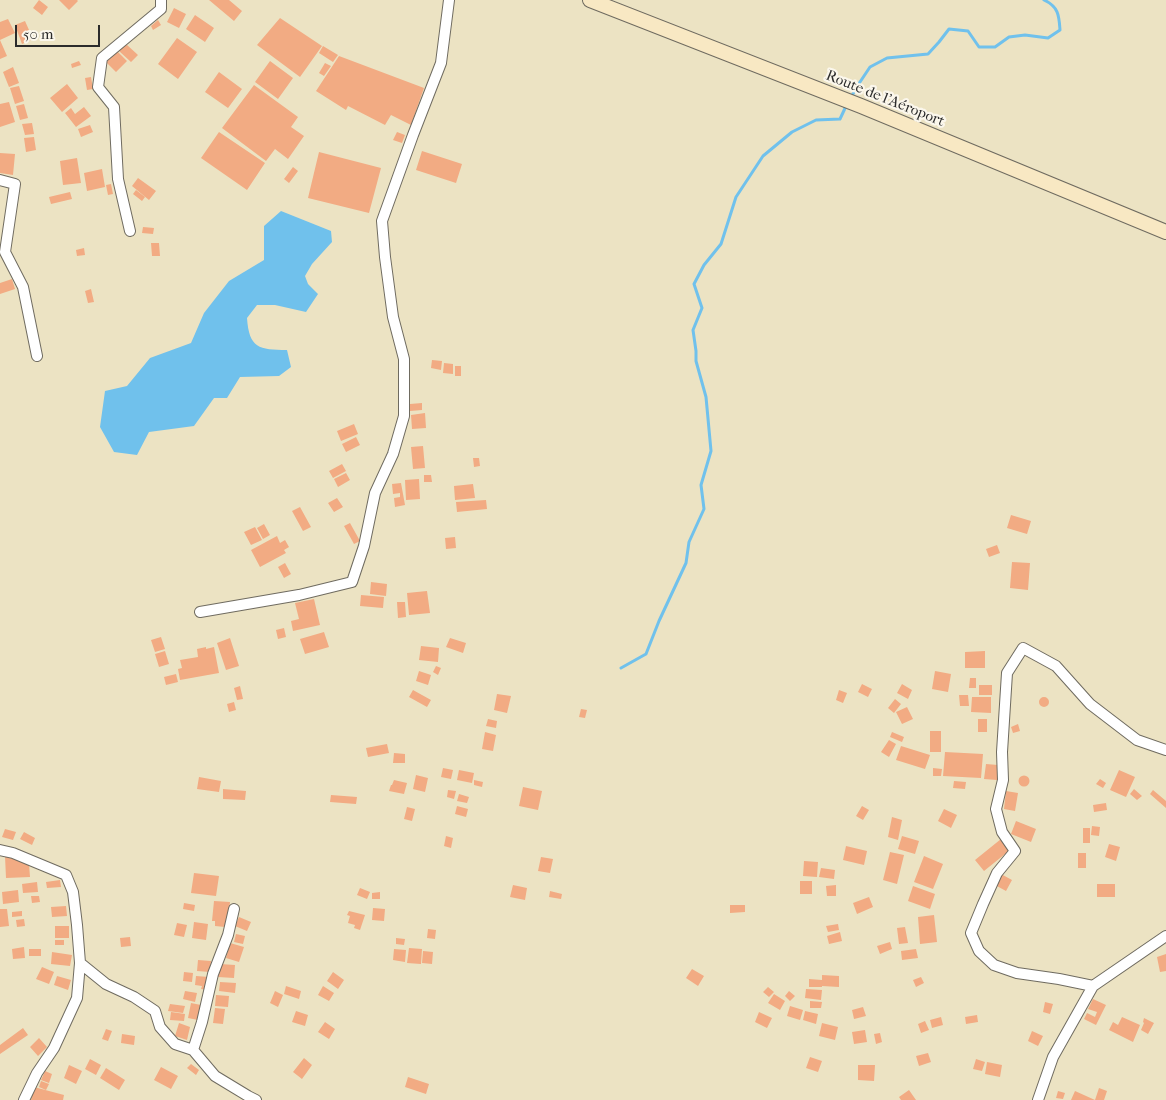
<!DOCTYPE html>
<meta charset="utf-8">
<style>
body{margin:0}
#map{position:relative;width:1166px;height:1100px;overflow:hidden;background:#ece3c3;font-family:"IM FELL French Canon",serif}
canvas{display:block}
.scale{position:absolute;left:15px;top:25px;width:85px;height:22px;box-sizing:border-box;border:2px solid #2b2b2b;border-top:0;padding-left:6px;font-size:15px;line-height:18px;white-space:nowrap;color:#2b2b2b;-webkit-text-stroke:4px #fbf7ec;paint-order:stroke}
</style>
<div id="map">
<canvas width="1166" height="1100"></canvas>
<div class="scale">50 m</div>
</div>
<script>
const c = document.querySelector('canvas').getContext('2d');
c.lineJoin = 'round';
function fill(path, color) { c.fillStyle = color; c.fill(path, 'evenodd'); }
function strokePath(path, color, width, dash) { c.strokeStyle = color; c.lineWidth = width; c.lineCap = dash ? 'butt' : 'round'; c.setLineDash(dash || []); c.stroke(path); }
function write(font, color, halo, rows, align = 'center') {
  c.font = font + ' "IM FELL French Canon",serif'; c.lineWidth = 4.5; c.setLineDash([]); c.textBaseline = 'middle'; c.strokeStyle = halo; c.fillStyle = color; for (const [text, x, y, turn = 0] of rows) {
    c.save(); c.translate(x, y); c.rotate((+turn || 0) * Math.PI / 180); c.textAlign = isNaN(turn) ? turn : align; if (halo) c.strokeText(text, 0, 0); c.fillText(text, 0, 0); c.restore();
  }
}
fill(new Path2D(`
 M 281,211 L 331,231 L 332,242 L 312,264 L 305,276 L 308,284 L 318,294 L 306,312 L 275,305 L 257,305 L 247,318 C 249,348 259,350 287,350 L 291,367 L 279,376 L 240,377 L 227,398 L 214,398 L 194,426 L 149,432 L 137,455 L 114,452 L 100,427 L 105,391 L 127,386 L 150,358 L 191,343 L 204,313 L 229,281 L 264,260 L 264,226 Z`), '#70c1ec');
strokePath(new Path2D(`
 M 850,99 L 858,85 L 870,67 L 887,58 L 928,54 L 939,42 L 949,29 L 968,31 L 979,47 L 995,47 L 1009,37 L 1025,35 L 1048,38 L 1060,30 C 1059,16 1059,7 1044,0
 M 621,668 L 646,654 L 659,621 L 686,563 L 689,542 L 704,509 L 701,485 L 711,451 L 706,397 L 696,361 L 696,351 L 693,330 L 702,308 L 694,284 L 704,265 L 721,244 L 736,197 L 763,156 L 792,132 L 816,120 L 840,119 L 847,104`), '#70c1ec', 3);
fill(new Path2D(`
 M 39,0 L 48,7 L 42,15 L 33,8 Z
 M 59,0 L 77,0 L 78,1 L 69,10 Z
 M 209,0 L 229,0 L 242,11 L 234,21 Z
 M 174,8 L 186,14 L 179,28 L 167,22 Z
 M 195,15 L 214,28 L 205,42 L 186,29 Z
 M 280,18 L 322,46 L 300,77 L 257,45 Z
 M 8,19 L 15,33 L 0,40 L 0,22 Z
 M 158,20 L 161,25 L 153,30 L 151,26 Z
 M 25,21 L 33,39 L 22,44 L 15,25 Z
 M 177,38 L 197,52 L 178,79 L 158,64 Z
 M 0,40 L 7,56 L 0,59 Z
 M 126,44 L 138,55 L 131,62 L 119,51 Z
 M 323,46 L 338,55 L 333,62 L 319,53 Z
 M 116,50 L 127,61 L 116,72 L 105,61 Z
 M 339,56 L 424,88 L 411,125 L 391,115 L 385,125 L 348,106 L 346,110 L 316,91 Z
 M 79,61 L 81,65 L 72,68 L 71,64 Z
 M 270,61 L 293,78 L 278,99 L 255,82 Z
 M 325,63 L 331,66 L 324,76 L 319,73 Z
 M 13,67 L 19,83 L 9,87 L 3,72 Z
 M 219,72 L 242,89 L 228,108 L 205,92 Z
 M 91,77 L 93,89 L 87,90 L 85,78 Z
 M 67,84 L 78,98 L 62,112 L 50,98 Z
 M 254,85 L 298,117 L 291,127 L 304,136 L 288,159 L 275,149 L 266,161 L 222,128 Z
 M 19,86 L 24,101 L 15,104 L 10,88 Z
 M 9,102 L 15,122 L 0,127 L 0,104 Z
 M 24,104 L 28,118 L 20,120 L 16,106 Z
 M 84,107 L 91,116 L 76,127 L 65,113 L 71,108 L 75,114 Z
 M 32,123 L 34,134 L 25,135 L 22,124 Z
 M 90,125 L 93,132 L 81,137 L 78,129 Z
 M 219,132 L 265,163 L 247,190 L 201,158 Z
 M 397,132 L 405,135 L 402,143 L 393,140 Z
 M 34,137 L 36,150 L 26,152 L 24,138 Z
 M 422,151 L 462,164 L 456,183 L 416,170 Z
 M 319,152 L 381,168 L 369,213 L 308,198 Z
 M 0,153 L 15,154 L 13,175 L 0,173 Z
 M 77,158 L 81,183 L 63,185 L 60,161 Z
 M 293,167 L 298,171 L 289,183 L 284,179 Z
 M 102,169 L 105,187 L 87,191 L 84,173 Z
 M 138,178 L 156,191 L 149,200 L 132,186 Z
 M 111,184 L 113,194 L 108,195 L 106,185 Z
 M 136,190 L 145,197 L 142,201 L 133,194 Z
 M 70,192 L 72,199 L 51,204 L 49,197 Z
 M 143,227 L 154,228 L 153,234 L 142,233 Z
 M 151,243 L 159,243 L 160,256 L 152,256 Z
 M 84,248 L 85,255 L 77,256 L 76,250 Z
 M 12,279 L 15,289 L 0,294 L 0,283 Z
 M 91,289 L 94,302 L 88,303 L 85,291 Z
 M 432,360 L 442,361 L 441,370 L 431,368 Z
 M 444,363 L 453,364 L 453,374 L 443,373 Z
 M 455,366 L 461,366 L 461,376 L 455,376 Z
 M 422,403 L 422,410 L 410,411 L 410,404 Z
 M 425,413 L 426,428 L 412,429 L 411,415 Z
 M 354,424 L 358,434 L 341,441 L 337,431 Z
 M 356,437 L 360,445 L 346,452 L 342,444 Z
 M 423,446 L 425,468 L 413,469 L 411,447 Z
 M 473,458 L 479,458 L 480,466 L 474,467 Z
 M 342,464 L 346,471 L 333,478 L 329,471 Z
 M 346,473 L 350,480 L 338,487 L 334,479 Z
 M 424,475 L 431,475 L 432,482 L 424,482 Z
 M 419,479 L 420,499 L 406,500 L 405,480 Z
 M 401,483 L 405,505 L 395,507 L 394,498 L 400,497 L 400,493 L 393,494 L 392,484 Z
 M 473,484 L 475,498 L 455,500 L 454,486 Z
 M 337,498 L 343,507 L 334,512 L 328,503 Z
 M 486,500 L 487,509 L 457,512 L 456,502 Z
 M 300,507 L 311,527 L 303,531 L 292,511 Z
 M 1011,515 L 1031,521 L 1027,534 L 1007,528 Z
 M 350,523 L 360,541 L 354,544 L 344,526 Z
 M 264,524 L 270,535 L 263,539 L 257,528 Z
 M 255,527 L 262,540 L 251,545 L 244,532 Z
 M 277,536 L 280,543 L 285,540 L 289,547 L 284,550 L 286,553 L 260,567 L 251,550 Z
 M 455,537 L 456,548 L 446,549 L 445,538 Z
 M 997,545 L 1000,553 L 989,557 L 986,549 Z
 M 1012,562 L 1030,563 L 1028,590 L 1010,588 Z
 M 285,563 L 291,574 L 284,578 L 278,567 Z
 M 371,582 L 387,584 L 386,596 L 370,594 Z
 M 427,591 L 430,613 L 409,615 L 407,593 Z
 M 361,595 L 384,597 L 383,608 L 360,606 Z
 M 314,599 L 320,625 L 293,631 L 291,621 L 299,619 L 295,603 Z
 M 397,602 L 405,602 L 406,617 L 398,618 Z
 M 284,628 L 286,637 L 278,639 L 276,630 Z
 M 324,632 L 329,647 L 305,654 L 300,639 Z
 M 161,637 L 165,649 L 155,652 L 151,640 Z
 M 230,638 L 239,666 L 226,670 L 217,643 Z
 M 450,638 L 466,643 L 463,653 L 446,647 Z
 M 421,646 L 439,648 L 438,662 L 419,660 Z
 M 206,647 L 206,649 L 214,647 L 219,673 L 180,680 L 178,669 L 182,668 L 180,660 L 198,657 L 197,649 Z
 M 165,651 L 169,664 L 159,667 L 155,654 Z
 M 985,651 L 985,668 L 965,668 L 965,652 Z
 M 436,666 L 441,668 L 438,675 L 433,672 Z
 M 419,671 L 431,675 L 428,685 L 416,681 Z
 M 935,671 L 951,674 L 948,692 L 932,689 Z
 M 176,674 L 178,682 L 166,685 L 164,677 Z
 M 970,678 L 976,678 L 976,688 L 969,688 Z
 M 862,684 L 872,689 L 868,697 L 858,692 Z
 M 902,684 L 912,690 L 908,699 L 897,693 Z
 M 979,685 L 992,685 L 992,695 L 979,695 Z
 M 240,686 L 243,699 L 237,700 L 234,688 Z
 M 413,690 L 431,700 L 427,707 L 409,697 Z
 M 839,690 L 847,693 L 843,703 L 836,700 Z
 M 497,694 L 511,696 L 507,713 L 494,710 Z
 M 959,695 L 968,695 L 969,706 L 960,706 Z
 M1039 702a5 5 0 1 1 10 0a5 5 0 1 1-10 0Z
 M 972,697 L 991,697 L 991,713 L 971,712 Z
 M 895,699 L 901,704 L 894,713 L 888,708 Z
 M 234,702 L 236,710 L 229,712 L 227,704 Z
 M 907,707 L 913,719 L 902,724 L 896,712 Z
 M 581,709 L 587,710 L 585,718 L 579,717 Z
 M 488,719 L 497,721 L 496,728 L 486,726 Z
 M 978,719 L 987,719 L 987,732 L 978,732 Z
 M 1018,724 L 1020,731 L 1013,733 L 1011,727 Z
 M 930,731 L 941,731 L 941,752 L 930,752 Z
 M 485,732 L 496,735 L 493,751 L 482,749 Z
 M 892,732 L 904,737 L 902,742 L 890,737 Z
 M 889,740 L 896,744 L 889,757 L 881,752 Z
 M 387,744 L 389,753 L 368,757 L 366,748 Z
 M 901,746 L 930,755 L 925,769 L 896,760 Z
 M 945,752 L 983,754 L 981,778 L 943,776 Z
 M 394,753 L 405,754 L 405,763 L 393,763 Z
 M 986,764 L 998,765 L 997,780 L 984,779 Z
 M 443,768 L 453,770 L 451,779 L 441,777 Z
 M 933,768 L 942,769 L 941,776 L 933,776 Z
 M 459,770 L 474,773 L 472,783 L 457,780 Z
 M 1119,770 L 1135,777 L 1126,797 L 1110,790 Z
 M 416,775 L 428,778 L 425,792 L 413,789 Z
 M1018.5 781a5.5 5.5 0 1 1 11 0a5.5 5.5 0 1 1-11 0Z
 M 199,777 L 221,781 L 219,792 L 197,789 Z
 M 1100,779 L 1106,783 L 1103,788 L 1096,784 Z
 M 394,780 L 407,783 L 404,794 L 389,791 L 391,785 L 392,785 Z
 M 474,780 L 483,782 L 482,787 L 474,785 Z
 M 954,781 L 966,782 L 965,789 L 953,788 Z
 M 523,787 L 542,791 L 538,810 L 519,806 Z
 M 223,789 L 246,791 L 245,800 L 223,799 Z
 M 1134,789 L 1142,796 L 1137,800 L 1130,794 Z
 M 448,790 L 456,791 L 454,799 L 447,797 Z
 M 1153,790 L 1166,801 L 1166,808 L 1150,794 Z
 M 1006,791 L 1018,793 L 1015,811 L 1004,809 Z
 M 459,794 L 469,797 L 467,803 L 457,801 Z
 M 331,795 L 357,797 L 356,804 L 330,802 Z
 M 1106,803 L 1107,810 L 1094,812 L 1093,805 Z
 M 457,806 L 468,809 L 466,817 L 455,814 Z
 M 862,806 L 869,810 L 863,820 L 856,816 Z
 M 407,807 L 415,809 L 412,821 L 404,819 Z
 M 944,809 L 957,815 L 951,828 L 938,821 Z
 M 892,817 L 902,820 L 898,840 L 888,837 Z
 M 1016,821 L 1036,829 L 1031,842 L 1011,834 Z
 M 1092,826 L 1100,827 L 1099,836 L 1091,835 Z
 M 1083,828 L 1090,828 L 1090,843 L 1083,843 Z
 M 5,829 L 16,832 L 13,840 L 2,837 Z
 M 24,832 L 35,838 L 32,845 L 20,839 Z
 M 446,836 L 453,838 L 451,848 L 444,846 Z
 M 902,836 L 919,841 L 915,854 L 898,849 Z
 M 1001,839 L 1010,850 L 984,871 L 975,860 Z
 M 1109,844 L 1120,847 L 1116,861 L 1105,857 Z
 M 846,846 L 867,851 L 864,865 L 843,860 Z
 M 890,852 L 904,855 L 897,884 L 883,880 Z
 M 1078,853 L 1086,853 L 1086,868 L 1078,868 Z
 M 5,856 L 29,864 L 30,877 L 6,878 Z
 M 924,856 L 943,864 L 933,889 L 914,882 Z
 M 541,857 L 553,859 L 550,873 L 538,871 Z
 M 804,861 L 818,862 L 817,877 L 803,876 Z
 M 821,868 L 835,870 L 834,879 L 819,877 Z
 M 194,873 L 219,876 L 216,896 L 191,893 Z
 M 1001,874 L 1012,880 L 1006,891 L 995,885 Z
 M 60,880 L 61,887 L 47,888 L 46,882 Z
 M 800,881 L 812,881 L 812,894 L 800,894 Z
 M 37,882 L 38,892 L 23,893 L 22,884 Z
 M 1097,884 L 1115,884 L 1115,897 L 1097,897 Z
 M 513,885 L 527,888 L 525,900 L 510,897 Z
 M 836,885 L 836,896 L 827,896 L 826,886 Z
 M 913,886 L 935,894 L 930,909 L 908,901 Z
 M 360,888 L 370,892 L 367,899 L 357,895 Z
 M 18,890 L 19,902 L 3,904 L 2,892 Z
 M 550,891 L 562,894 L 561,899 L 549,897 Z
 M 380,892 L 380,899 L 372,899 L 372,893 Z
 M 31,896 L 39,896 L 40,902 L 32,903 Z
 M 869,897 L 873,907 L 857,914 L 853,903 Z
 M 214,901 L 230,902 L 228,923 L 225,922 L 225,927 L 215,926 L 215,921 L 212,921 Z
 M 184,903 L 195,905 L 194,911 L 183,909 Z
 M 730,905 L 745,905 L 745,912 L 730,913 Z
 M 66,906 L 67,916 L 52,917 L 51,907 Z
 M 373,908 L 385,909 L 384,921 L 372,920 Z
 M 0,909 L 7,909 L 9,926 L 0,927 Z
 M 22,911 L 22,916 L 12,917 L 12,912 Z
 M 349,911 L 365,915 L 360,930 L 354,928 L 355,925 L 348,923 L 350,916 L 347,915 Z
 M 934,915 L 937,942 L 920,944 L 918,917 Z
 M 239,917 L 251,922 L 247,931 L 235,926 Z
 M 24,919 L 25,926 L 17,927 L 16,920 Z
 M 194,922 L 208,924 L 206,940 L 192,938 Z
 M 177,923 L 187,925 L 184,937 L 174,935 Z
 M 838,924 L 839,930 L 828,932 L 826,926 Z
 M 55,926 L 69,926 L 69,938 L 55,938 Z
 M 905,927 L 908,943 L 899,944 L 897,928 Z
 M 428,929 L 436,930 L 435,939 L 427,938 Z
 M 840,932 L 842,941 L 829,944 L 827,936 Z
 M 236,934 L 245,936 L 243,944 L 234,942 Z
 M 130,937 L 131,946 L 121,947 L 120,938 Z
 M 396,938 L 405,939 L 404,945 L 396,944 Z
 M 55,940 L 64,940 L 64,945 L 55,945 Z
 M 890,942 L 892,949 L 880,954 L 877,946 Z
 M 230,943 L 244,947 L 239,962 L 226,958 Z
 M 24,947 L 25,958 L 13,959 L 12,949 Z
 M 409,948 L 422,949 L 421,964 L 407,963 Z
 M 29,949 L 41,949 L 41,956 L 29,956 Z
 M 394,949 L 406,950 L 405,962 L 393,960 Z
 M 916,949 L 918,958 L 902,960 L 901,951 Z
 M 423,951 L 433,952 L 432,964 L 422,963 Z
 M 52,952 L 72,955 L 70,966 L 51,964 Z
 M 1166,954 L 1166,971 L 1160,972 L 1157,957 Z
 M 198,960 L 211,961 L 210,972 L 197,971 Z
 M 220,964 L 235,965 L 234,978 L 218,977 Z
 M 42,967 L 54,972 L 49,984 L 36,979 Z
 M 692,969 L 704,976 L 698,986 L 686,978 Z
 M 184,972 L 193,973 L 192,982 L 183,981 Z
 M 333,972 L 344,980 L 338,989 L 327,981 Z
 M 822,975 L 839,976 L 839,987 L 822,986 L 822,987 L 809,987 L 809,979 L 822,980 Z
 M 57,976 L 71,980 L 68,990 L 54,985 Z
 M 196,976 L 209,977 L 208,990 L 201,989 L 202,986 L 195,985 Z
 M 921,977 L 924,983 L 916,987 L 913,980 Z
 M 220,982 L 236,983 L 235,993 L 219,991 Z
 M 286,986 L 301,991 L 299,999 L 284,994 Z
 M 323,986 L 334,993 L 329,1001 L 318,995 Z
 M 768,987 L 774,992 L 769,997 L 763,992 Z
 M 806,989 L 822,990 L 821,1000 L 805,998 Z
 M 185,991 L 197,993 L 195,1002 L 183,999 Z
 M 275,991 L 283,995 L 278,1007 L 270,1003 Z
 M 789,991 L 795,996 L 790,1001 L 785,996 Z
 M 774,994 L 785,1001 L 780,1010 L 768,1003 Z
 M 216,995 L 229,996 L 228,1007 L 215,1006 Z
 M 1093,999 L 1106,1005 L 1096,1025 L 1084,1019 L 1087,1013 L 1095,1017 L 1097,1012 L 1088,1009 Z
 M 810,1001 L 822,1002 L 821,1008 L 810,1008 Z
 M 1045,1002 L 1053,1004 L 1050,1014 L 1043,1012 Z
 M 191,1003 L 201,1005 L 198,1020 L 188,1018 Z
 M 170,1004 L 185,1006 L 183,1013 L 168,1011 Z
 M 790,1006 L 803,1010 L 800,1020 L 787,1016 Z
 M 863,1007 L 866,1016 L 854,1019 L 852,1010 Z
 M 215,1008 L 225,1009 L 223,1024 L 213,1023 Z
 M 296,1011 L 308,1015 L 305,1026 L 292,1022 Z
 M 805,1011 L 818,1014 L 816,1024 L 803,1020 Z
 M 171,1012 L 185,1014 L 184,1021 L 170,1020 Z
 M 759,1012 L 772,1018 L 767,1028 L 755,1022 Z
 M 977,1015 L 978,1022 L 966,1024 L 965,1017 Z
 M 941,1017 L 943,1025 L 932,1028 L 930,1020 Z
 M 1122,1017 L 1140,1025 L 1133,1042 L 1109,1030 L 1113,1022 L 1118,1025 Z
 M 1144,1018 L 1154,1023 L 1148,1034 L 1141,1030 L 1144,1023 L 1143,1022 Z
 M 925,1021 L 929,1030 L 921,1033 L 918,1024 Z
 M 325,1022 L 335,1029 L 329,1039 L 318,1032 Z
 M 179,1023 L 190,1027 L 187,1040 L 175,1036 Z
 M 822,1023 L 838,1027 L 835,1040 L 819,1036 Z
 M 23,1028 L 28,1035 L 0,1054 L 0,1045 Z
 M 106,1029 L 112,1031 L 108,1041 L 102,1039 Z
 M 865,1030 L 867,1042 L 854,1044 L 852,1032 Z
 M 1032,1031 L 1043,1036 L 1038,1046 L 1028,1041 Z
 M 880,1033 L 882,1042 L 876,1044 L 874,1034 Z
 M 122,1034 L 135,1036 L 134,1045 L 121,1043 Z
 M 39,1038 L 47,1047 L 38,1056 L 30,1047 Z
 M 928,1053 L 931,1062 L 919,1066 L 916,1056 Z
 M 810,1057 L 822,1061 L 818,1072 L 806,1068 Z
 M 304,1058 L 312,1065 L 302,1079 L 293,1072 Z
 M 90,1059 L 101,1065 L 96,1075 L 85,1069 Z
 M 976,1059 L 985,1062 L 982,1071 L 973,1069 Z
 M 987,1062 L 1002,1065 L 1000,1077 L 985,1074 Z
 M 191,1064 L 199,1070 L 196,1075 L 187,1068 Z
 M 69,1065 L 82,1071 L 76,1084 L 64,1078 Z
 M 858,1065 L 875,1065 L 874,1081 L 858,1080 Z
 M 161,1067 L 178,1076 L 171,1089 L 154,1080 Z
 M 106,1068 L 125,1080 L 119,1090 L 100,1078 Z
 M 45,1071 L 52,1074 L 49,1083 L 41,1080 Z
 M 408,1077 L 429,1084 L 426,1094 L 405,1087 Z
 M 41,1081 L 49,1084 L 46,1090 L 39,1087 Z
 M 34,1087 L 64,1095 L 63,1100 L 31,1100 Z
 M 1099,1088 L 1107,1091 L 1104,1100 L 1071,1100 L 1075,1091 L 1095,1100 Z
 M 909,1090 L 916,1100 L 901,1100 L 899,1097 Z
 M 1058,1091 L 1065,1093 L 1063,1099 L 1056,1098 Z`), '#f2ab83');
const street = new Path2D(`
 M 0,180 L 15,184 L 5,252 L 23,287 L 37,356
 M 130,231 L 118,179 L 114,107 L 98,87 L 102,58 L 161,9 L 161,0
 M 200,612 L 299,595 L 352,582 L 364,546 L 375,493 L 393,454 L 404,416 L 404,359 L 393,317 L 385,257 L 382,221 L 413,135 L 441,63 L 449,0
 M 0,850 L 13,853 L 66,875 L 73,892 L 77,925 L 80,963 L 77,998 L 54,1048 L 37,1073 L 24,1100
 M 80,963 L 106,984 L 134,997 L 155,1011 L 160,1027 L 175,1044 L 193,1050 L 202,1022 L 213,974 L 228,935 L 234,909
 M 1093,986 L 1059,979 L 1017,973 L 994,965 L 979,951 L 971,933 L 983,904 L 997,873 L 1015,851 L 1002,832 L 996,809 L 1003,780 L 1002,752 L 1007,673 L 1023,648 L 1056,666 L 1090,704 L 1137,740 L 1166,750
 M 193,1050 L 215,1076 L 248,1096 L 256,1100
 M 1038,1100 L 1053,1057 L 1093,986 L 1166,936`);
const secondary = new Path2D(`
 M 590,0 L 861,106 L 1166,232`);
strokePath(street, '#6f6b60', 12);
strokePath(secondary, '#6f6b60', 16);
strokePath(street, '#fff', 10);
strokePath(secondary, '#f8e8c3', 14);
write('15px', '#2b2b2b', '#fbf7ec', [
 ["Route de l'Aéroport",885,99,22]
]);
</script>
